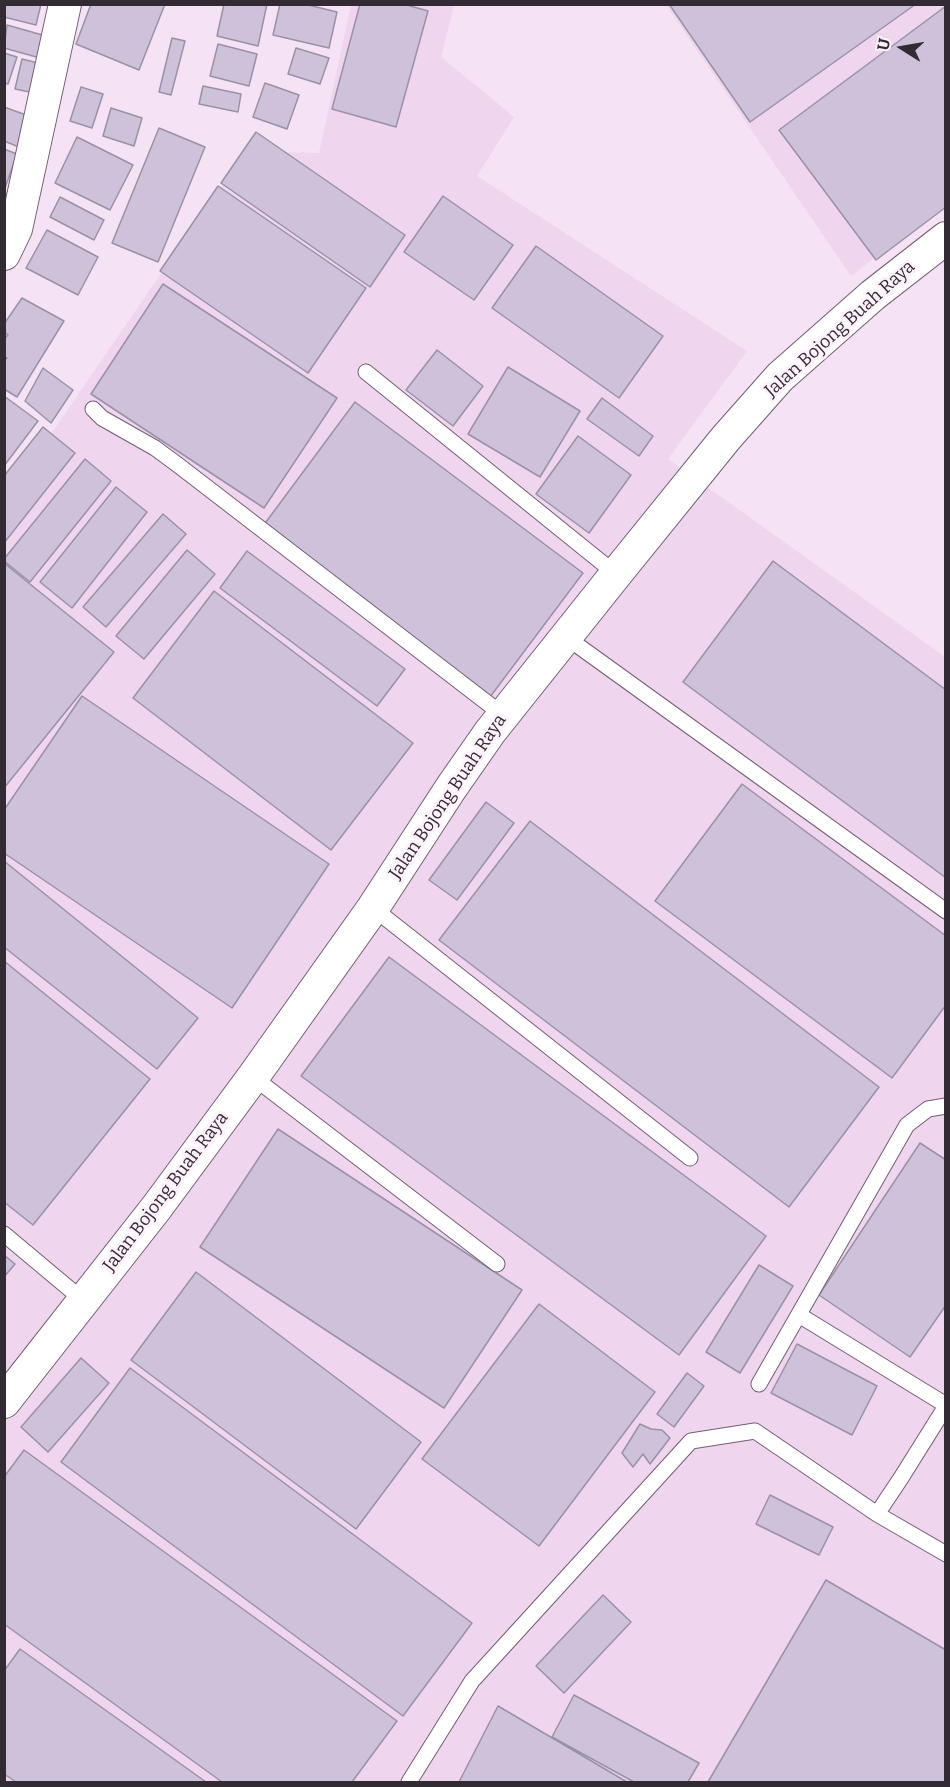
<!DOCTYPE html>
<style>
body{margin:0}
#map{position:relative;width:950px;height:1787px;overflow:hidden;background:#f6e2f5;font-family:Bitter,serif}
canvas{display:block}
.frame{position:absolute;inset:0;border:6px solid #332b33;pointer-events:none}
.north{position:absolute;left:872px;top:18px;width:60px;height:60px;-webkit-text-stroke:4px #fef2fd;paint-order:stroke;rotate:281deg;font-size:16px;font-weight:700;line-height:24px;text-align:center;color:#332b33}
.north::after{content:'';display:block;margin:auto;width:21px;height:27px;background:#332b33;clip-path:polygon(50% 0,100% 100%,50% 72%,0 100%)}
</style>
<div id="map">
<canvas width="950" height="1787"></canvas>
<div class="frame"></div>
<div class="north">U</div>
</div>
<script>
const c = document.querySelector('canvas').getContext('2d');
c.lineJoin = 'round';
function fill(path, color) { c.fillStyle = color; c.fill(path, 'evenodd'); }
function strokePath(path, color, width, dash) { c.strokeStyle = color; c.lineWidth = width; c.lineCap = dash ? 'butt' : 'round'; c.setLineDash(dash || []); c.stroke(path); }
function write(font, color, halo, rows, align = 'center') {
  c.font = font + ' Bitter,serif'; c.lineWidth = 6; c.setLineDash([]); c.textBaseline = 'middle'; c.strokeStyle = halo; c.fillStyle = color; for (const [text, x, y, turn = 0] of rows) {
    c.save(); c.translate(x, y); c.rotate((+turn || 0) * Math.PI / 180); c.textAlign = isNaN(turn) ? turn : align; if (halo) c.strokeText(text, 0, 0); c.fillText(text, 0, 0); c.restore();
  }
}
fill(new Path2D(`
 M 351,5 L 454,5 L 441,57 L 514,117 L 477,176 L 747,351 L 668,459 L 945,657 L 945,1782 L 5,1782 L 5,501 L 245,151 L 319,153 Z
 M 666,5 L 945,5 L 945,203 L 851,276 Z`), '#efd5ee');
const building = new Path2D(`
 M 4,4 L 41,4 L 36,25 L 4,17 Z
 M 91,4 L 165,4 L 139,70 L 76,44 Z
 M 224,4 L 267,4 L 258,46 L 217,36 Z
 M 280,4 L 304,4 L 337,12 L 329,48 L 273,35 Z
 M 360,4 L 403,4 L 428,11 L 396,127 L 332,109 Z
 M 669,4 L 916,4 L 750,122 Z
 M 946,6 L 946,207 L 876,260 L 779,130 Z
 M 7,25 L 46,36 L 40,58 L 4,48 Z
 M 172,38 L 185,41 L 171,95 L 159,92 Z
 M 218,44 L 257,54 L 249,86 L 210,76 Z
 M 296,48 L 329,58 L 320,84 L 288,74 Z
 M 4,53 L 17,57 L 8,84 L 4,83 Z
 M 22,59 L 46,65 L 39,94 L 15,89 Z
 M 265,83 L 299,95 L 287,129 L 253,117 Z
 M 203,86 L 241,94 L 238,112 L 199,104 Z
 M 81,87 L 103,94 L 92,128 L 70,121 Z
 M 4,107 L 29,116 L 19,147 L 4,141 Z
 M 111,108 L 142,118 L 134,146 L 103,136 Z
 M 159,128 L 205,147 L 158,262 L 112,243 Z
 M 256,132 L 405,235 L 370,287 L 221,183 Z
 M 77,137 L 133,165 L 110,210 L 55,183 Z
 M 4,149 L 17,154 L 5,188 L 4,187 Z
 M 218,186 L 366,288 L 308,373 L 160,271 Z
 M 443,196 L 513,245 L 474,300 L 404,252 Z
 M 60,197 L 104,220 L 94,240 L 50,217 Z
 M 47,230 L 98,257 L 78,295 L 26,268 Z
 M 536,246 L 663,336 L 619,398 L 492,308 Z
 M 163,284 L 337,398 L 264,508 L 91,394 Z
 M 22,298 L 64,321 L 17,397 L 4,389 L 4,361 L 7,358 L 4,357 L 4,339 L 8,335 L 4,332 L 4,324 Z
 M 437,350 L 483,386 L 453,426 L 406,390 Z
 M 508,367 L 580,411 L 540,477 L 468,434 Z
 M 43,368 L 73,390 L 51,423 L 25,401 Z
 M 4,396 L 38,421 L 4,466 Z
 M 602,398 L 653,436 L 639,456 L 587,419 Z
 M 355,402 L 583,573 L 490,697 L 263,526 Z
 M 43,427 L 75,453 L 4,543 L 4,476 Z
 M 578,436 L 631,475 L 589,533 L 536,494 Z
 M 85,459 L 111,481 L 30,582 L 4,561 L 4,559 Z
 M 116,487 L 147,512 L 72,608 L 40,582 Z
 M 163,514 L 186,534 L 106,627 L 83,607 Z
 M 187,550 L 215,574 L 144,659 L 116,636 Z
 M 247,551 L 405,669 L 377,706 L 220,588 Z
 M 773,561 L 946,690 L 946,878 L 683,682 Z
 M 4,563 L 114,652 L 4,788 Z
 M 214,591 L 413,743 L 331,850 L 133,698 Z
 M 82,696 L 329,864 L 232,1008 L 4,853 L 4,810 Z
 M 742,784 L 946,936 L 946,1005 L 892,1078 L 655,901 Z
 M 486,802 L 514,823 L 457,900 L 429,880 Z
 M 530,821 L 879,1087 L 789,1207 L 439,940 Z
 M 4,861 L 198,1018 L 157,1069 L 4,947 Z
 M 389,957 L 766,1236 L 679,1355 L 301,1076 Z
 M 4,961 L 150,1079 L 33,1225 L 4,1202 Z
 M 278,1129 L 522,1290 L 444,1408 L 200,1247 Z
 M 920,1143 L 946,1160 L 946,1305 L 910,1357 L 819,1295 Z
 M 4,1255 L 15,1264 L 4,1277 Z
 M 759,1265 L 793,1286 L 740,1373 L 706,1352 Z
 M 196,1272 L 421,1442 L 356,1529 L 131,1360 Z
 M 539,1304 L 655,1392 L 539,1546 L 422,1459 Z
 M 797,1344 L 877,1386 L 852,1435 L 771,1393 Z
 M 81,1358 L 109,1383 L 48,1452 L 21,1427 Z
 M 130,1368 L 472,1623 L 403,1716 L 61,1462 Z
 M 687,1373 L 704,1386 L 674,1427 L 657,1414 Z
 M 640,1424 L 651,1429 L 662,1430 L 670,1438 L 650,1464 L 643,1454 L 633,1467 L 622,1453 Z
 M 24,1450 L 397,1721 L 352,1782 L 222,1782 L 4,1624 L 4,1477 Z
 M 770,1495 L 833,1527 L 819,1555 L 756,1524 Z
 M 826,1580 L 946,1650 L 946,1782 L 708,1782 Z
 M 603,1595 L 631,1622 L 564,1693 L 536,1666 Z
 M 20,1649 L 206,1782 L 16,1782 L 4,1774 L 4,1671 Z
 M 574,1695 L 699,1763 L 688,1782 L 634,1782 L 552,1737 Z
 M 498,1706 L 627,1782 L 459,1782 Z`);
fill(building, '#cdc2d9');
strokePath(building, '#9b91a6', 1.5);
const lane = new Path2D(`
 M 366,372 L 616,574
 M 93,409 L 102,418 L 155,448 L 178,465 L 503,715
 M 566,637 L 946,911
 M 373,908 L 690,1158
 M 253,1077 L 497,1264
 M 4,1234 L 84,1301
 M 799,1315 L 946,1405
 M 759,1384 L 907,1125 L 928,1109 L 946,1106
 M 877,1514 L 901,1478 L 946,1406
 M 409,1782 L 472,1681 L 691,1441 L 755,1431 L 877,1514 L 946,1554`);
const street = new Path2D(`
 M 4,254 L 16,229 L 65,4
 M 4,1402 L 157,1207 L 253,1077 L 373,908 L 451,788 L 490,732 L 616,574 L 726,438 L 780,377 L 873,295 L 946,238`);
strokePath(lane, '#705f70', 17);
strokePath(street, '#705f70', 34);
strokePath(lane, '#fff', 15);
strokePath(street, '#fff', 32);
write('18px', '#332b33', '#fef2fd', [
 ["Jalan Bojong Buah Raya",840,329,-42],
 ["Jalan Bojong Buah Raya",448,797,-56],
 ["Jalan Bojong Buah Raya",166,1192,-53]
]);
</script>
